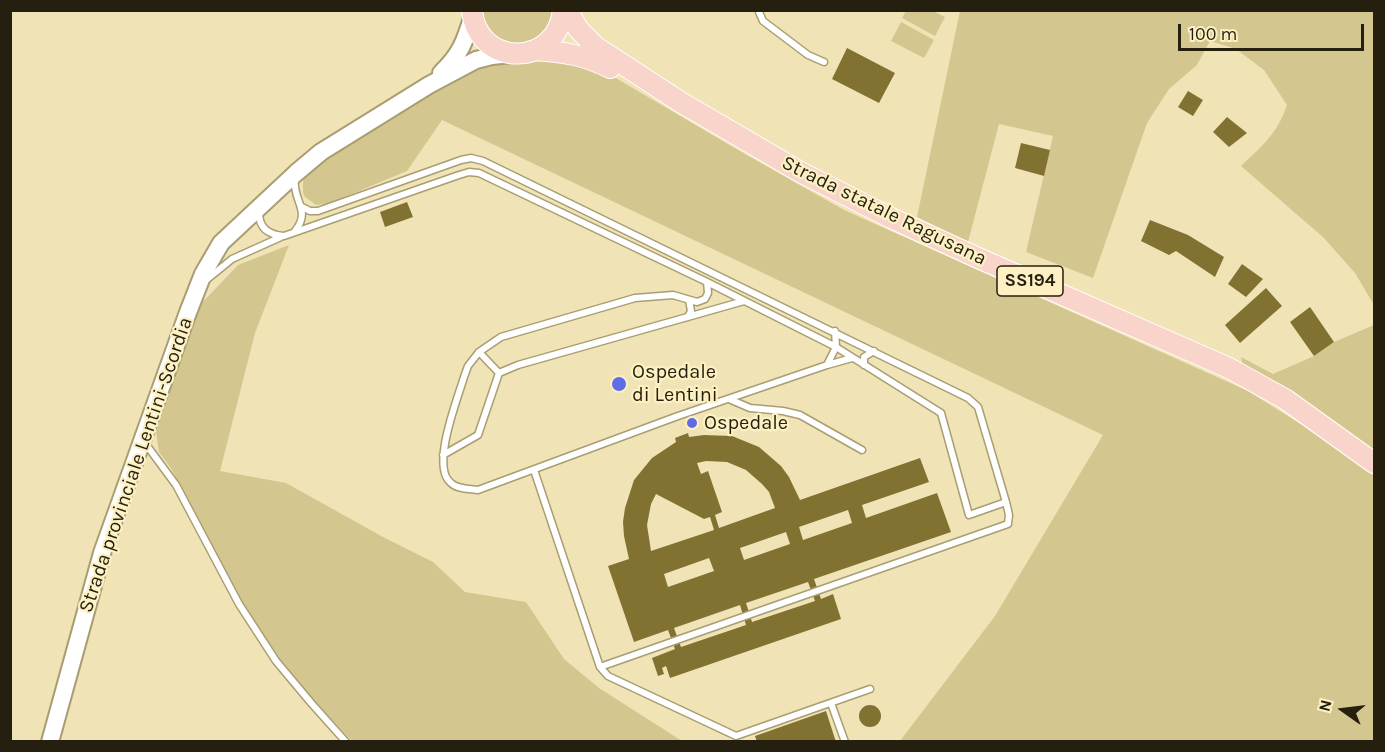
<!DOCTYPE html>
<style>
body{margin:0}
#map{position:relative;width:1385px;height:752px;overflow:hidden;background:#f0e4b6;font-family:Karla,sans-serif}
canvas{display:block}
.frame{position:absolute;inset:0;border:12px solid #241f0e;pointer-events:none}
.north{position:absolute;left:1313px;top:680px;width:60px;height:60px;-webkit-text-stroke:4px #fdf1c3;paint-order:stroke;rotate:284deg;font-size:16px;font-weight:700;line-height:24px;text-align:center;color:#241f0e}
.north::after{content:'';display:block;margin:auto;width:21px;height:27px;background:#241f0e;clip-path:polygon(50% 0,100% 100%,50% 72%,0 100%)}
.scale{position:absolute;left:1178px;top:24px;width:186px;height:27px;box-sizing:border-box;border:3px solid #241f0e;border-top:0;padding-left:8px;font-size:18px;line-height:21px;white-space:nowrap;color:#241f0e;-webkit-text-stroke:4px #fdf1c3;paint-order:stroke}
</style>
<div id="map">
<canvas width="1385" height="752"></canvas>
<div class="frame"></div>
<div class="north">N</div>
<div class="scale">100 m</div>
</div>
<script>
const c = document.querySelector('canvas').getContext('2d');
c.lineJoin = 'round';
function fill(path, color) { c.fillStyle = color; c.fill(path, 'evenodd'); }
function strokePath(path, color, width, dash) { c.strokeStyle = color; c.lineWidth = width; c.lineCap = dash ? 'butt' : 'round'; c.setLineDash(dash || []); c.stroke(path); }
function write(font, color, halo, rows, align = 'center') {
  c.font = font + ' Karla,sans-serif'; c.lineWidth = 4.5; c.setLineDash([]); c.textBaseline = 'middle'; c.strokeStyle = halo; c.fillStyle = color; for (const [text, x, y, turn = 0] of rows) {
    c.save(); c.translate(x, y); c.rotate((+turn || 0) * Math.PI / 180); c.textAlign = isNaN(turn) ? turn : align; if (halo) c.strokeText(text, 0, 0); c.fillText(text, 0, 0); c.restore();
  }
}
fill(new Path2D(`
 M 480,11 L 555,11 L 553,23 L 533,44 C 499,44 491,45 480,11 Z
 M 906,11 L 933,11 L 945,17 L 935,36 L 902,18 Z
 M 960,11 L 1374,11 L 1374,305 L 1355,273 L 1324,238 L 1241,166 C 1262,146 1278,133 1287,105 L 1264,70 L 1236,49 L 1210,41 L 1197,65 L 1169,89 L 1147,123 L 1093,278 L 1026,252 L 1053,136 L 999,124 L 968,242 L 917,217 Z
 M 901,22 L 934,40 L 924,58 L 891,41 Z
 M 542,56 L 597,67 L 738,150 L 844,210 L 1248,391 L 1307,428 L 1374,476 L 1374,741 L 900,741 L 995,616 L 1103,435 L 442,120 L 407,171 L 330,203 L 316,205 L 304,196 C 301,180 304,174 315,163 L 476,64 Z
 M 289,245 L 255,333 L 220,471 L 286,483 L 383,537 L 433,562 L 465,592 L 526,602 L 564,659 L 599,688 L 682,741 L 352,741 L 317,704 L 280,659 L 242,602 L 172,470 L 159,452 L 156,432 L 199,306 L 238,265 Z
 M 1374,325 L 1374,453 L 1243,366 L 1241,357 L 1273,374 L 1314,356 L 1334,342 Z`), '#d4c68f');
fill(new Path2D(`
 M 847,48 L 895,73 L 879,103 L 832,79 Z
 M 1188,91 L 1203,100 L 1193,116 L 1178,107 Z
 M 1227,117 L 1247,133 L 1229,147 L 1213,132 Z
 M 1021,143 L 1050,150 L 1044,176 L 1015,168 Z
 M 407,202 L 413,217 L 385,227 L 380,212 Z
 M 1150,220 L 1188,235 L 1224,257 L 1215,277 L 1176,251 L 1169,255 L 1141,241 Z
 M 1242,264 L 1263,279 L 1246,297 L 1228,284 Z
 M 1266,288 L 1282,306 L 1240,343 L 1225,325 Z
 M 1310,307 L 1334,342 L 1314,356 L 1290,322 Z
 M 688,433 L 689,437 L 704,435 L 732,436 L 759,447 L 781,466 L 789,477 L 800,500 L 920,458 L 929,482 L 862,505 L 866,518 L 937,493 L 951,532 L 814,579 L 821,599 L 833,594 L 841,619 L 670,678 L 666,666 L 662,668 L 664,674 L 658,676 L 652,658 L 675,649 L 668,630 L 634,642 L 608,566 L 629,559 L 624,536 L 623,522 L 625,508 L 634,480 L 652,458 L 676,442 L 675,438 ZM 706,461 L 727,462 L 746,470 L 762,484 L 769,492 L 775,508 L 719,528 L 715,515 L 722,512 L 708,471 L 701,474 L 697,463 ZM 656,494 L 704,519 L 710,517 L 714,530 L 651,551 L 647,525 L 651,504 ZM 848,510 L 852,523 L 803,540 L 799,527 ZM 786,532 L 790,544 L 744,560 L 740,548 ZM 709,558 L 714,571 L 668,587 L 664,574 ZM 808,582 L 815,601 L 752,622 L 746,603 ZM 740,605 L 746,625 L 681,647 L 674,628 Z
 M859 716a11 11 0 1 1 22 0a11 11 0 1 1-22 0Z
 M 826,711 L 836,742 L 757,742 L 755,736 Z`), '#827232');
const service = new Path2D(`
 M 759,12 L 763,21 L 808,55 L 824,62
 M 295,179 C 292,201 312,210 295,231
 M 302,207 L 310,211 L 318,211 L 461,160 L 471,158 L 483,161 L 968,398 L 978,407 L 1006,502 L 1009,515 L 1008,524 L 600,667
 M 259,213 C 259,229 270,235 284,236 L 459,175 L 469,172 L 479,173 L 707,282 L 836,347 L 941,413 L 969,515 L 1006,502
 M 205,281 L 232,259 L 281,237
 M 707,282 L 708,293 L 705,299 L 697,302 L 673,295 L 635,298 L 501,337 L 479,352 L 468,366 L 464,377 C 458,398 430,467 451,483 C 457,489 469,489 478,490 L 678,416 L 827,365 L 836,347 L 835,331
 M 688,317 L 691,311 L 689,300
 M 479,352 L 499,373
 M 827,365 L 852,358
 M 864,365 L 864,357 L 874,351
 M 729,399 L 750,408 L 783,411 L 800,415 L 862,450
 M 145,443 L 176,485 L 239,604 L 276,661 L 312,704 L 346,742
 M 443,455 L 478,435 L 499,373 L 518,365 L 744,301
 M 534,470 L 600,667 L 608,676 L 736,736 L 870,689
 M 831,703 L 845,742`);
const tertiary = new Path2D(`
 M 441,73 C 461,54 465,41 473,15
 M 50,742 L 102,553 L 187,315 L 203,274 L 221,243 L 296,173 L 321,152 L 429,85 L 476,60 L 492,56 L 511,54`);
const primary = new Path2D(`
 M 472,10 C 477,68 557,68 563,10
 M 567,10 L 579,30 L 596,47 L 682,103 L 802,173 L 891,218 L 976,257 L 1229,368 L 1285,399 L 1374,463
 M 535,50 C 564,52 584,55 610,68`);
strokePath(service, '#a99d72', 9);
strokePath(tertiary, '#a99d72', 20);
strokePath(primary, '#fff', 22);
strokePath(service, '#fff', 6);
strokePath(tertiary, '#fff', 16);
strokePath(primary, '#f8d4cb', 20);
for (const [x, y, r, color] of [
 [619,384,8,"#606ce4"],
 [692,423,6,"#606ce4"]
]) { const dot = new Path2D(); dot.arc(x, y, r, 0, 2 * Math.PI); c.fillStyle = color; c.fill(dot); strokePath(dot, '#fdf1c3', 2); }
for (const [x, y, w] of [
 [1030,281,66]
]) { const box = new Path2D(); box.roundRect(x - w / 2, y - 15, w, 30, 4.5); c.fillStyle = '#fdf1c3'; c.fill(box); strokePath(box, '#241f0e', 1.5); }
write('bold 18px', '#241f0e', null, [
 ["SS194",1030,281]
]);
write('20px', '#241f0e', '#fdf1c3', [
 ["Strada statale Ragusana",884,211,26],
 ["Strada provinciale Lentini-Scordia",136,465,-71]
]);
write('20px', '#241f0e', '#fdf1c3', [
 ["Ospedale",632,372],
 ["di Lentini",632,395],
 ["Ospedale",704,423]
], 'left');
</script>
